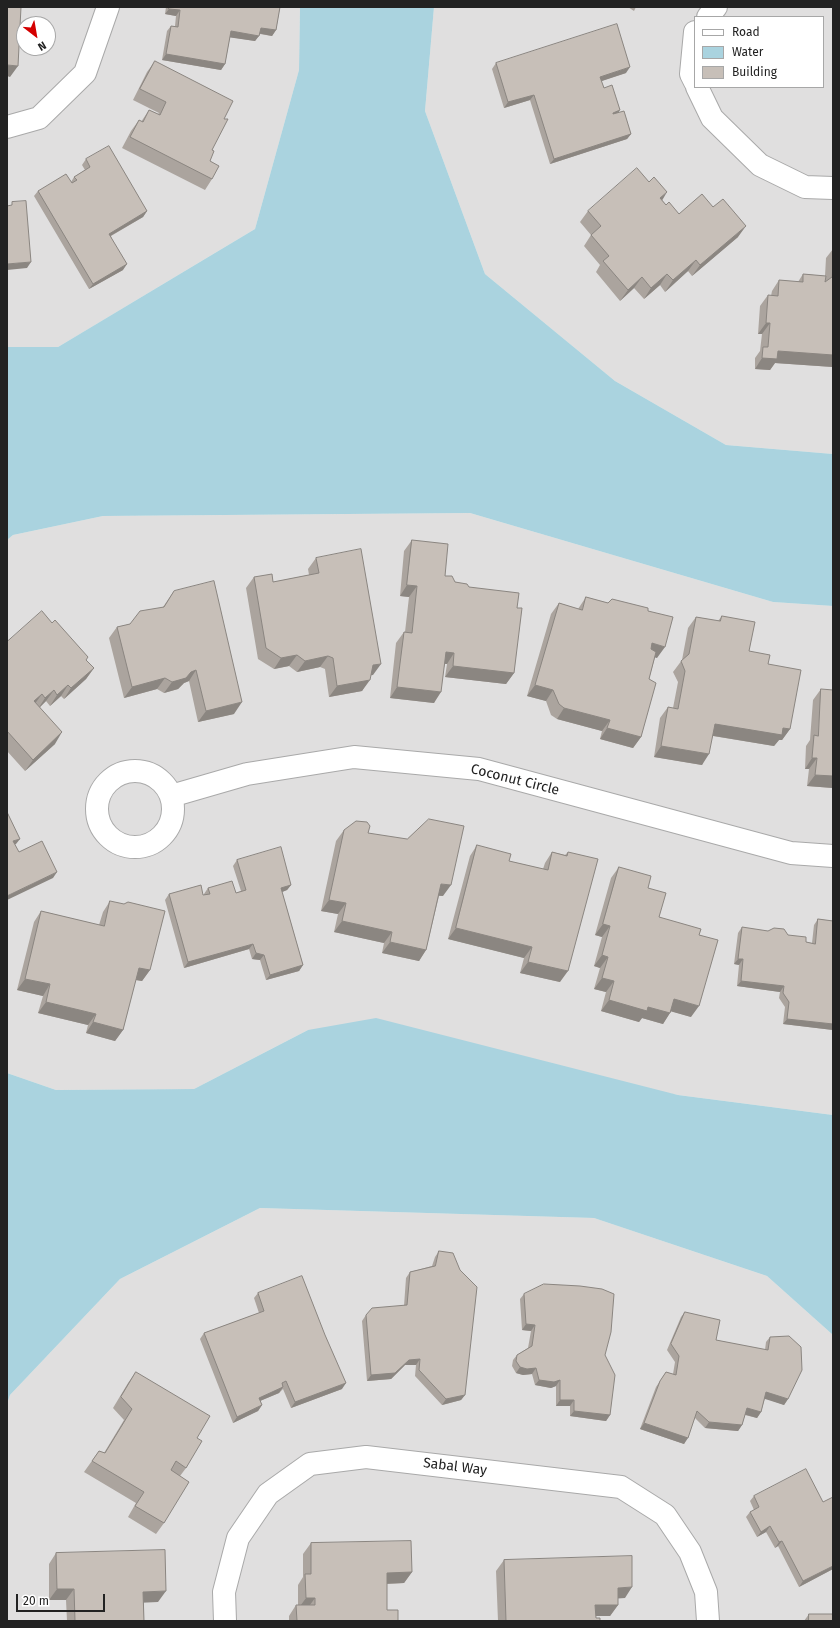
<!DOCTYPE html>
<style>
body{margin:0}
#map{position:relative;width:840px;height:1628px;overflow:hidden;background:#f2efe9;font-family:"Fira Sans",sans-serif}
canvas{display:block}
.frame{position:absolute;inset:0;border:8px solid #222;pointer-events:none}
.legend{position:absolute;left:694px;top:16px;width:130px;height:72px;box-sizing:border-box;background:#fff;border:1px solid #a7a7a7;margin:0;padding:5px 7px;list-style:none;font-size:12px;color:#222}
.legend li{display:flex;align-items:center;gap:8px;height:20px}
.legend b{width:20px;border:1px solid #a7a7a7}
.north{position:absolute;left:16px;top:16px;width:40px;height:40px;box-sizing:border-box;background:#fff;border:1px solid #a7a7a7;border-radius:50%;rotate:149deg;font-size:11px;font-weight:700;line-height:16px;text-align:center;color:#222}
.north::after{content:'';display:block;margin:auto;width:14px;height:18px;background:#d40000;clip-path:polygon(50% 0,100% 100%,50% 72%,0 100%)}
.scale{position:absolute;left:16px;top:1594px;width:89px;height:18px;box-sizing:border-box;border:2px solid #222;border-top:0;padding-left:5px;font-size:12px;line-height:14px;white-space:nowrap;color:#222;-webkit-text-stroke:3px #fff;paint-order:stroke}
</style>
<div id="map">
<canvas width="840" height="1628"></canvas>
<div class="frame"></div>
<ul class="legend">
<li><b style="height:5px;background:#fff"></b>Road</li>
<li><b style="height:11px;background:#aad3df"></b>Water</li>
<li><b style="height:11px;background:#c7bfb8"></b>Building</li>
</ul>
<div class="north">N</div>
<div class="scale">20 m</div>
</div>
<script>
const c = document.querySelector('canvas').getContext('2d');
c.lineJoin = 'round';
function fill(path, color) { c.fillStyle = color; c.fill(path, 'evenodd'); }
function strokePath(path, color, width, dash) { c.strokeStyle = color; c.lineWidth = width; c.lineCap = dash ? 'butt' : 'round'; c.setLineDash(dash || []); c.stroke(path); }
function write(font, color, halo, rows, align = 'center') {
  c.font = font + ' "Fira Sans",sans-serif'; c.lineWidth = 3; c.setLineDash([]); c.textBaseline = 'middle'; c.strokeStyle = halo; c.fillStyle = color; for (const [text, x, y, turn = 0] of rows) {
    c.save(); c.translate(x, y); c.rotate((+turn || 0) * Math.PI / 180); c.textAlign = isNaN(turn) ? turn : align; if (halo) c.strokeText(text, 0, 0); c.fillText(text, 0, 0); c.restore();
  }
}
fill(new Path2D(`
 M 7,7 L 300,7 L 299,70 L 255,229 L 58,347 L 7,347 ZM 24,24 L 48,24 L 48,48 L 24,48 Z
 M 434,7 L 833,7 L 833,454 L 726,445 L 615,381 L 485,274 L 425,111 ZM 695,17 L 823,17 L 823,87 L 695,87 Z
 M 470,513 L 773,602 L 833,606 L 833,1115 L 678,1095 L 308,1030 L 194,1089 L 56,1090 L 7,1073 L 7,540 L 13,535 L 103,516 Z
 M 260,1208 L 594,1218 L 767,1276 L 833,1335 L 833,1621 L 7,1621 L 7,1404 L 10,1395 L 120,1279 Z`), '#e0dfdf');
fill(new Path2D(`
 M 300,7 L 434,7 L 425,111 L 485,274 L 615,381 L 726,445 L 833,454 L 833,606 L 773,602 L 470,513 L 103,516 L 13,535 L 7,540 L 7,347 L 58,347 L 255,229 L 299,70 Z
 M 376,1018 L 678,1095 L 833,1115 L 833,1335 L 767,1276 L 594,1218 L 260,1208 L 120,1279 L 10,1395 L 7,1404 L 7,1073 L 56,1090 L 194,1089 L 308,1030 Z`), '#aad3df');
const minor = new Path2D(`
 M 708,17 L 716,7
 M 695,32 L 691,74 L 695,82
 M 697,87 L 712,118 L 760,165 L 805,187 L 833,188
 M 7,127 L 39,118 L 85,73 L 108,7
 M97 809a38 38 0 1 1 76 0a38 38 0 1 1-76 0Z
 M 171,796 L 247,774 L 354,757 L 479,769 L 791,853 L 833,856
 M 225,1621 L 224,1592 L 238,1538 L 268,1494 L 310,1464 L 366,1457 L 621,1487 L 665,1515 L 690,1552 L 706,1592 L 708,1621`);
strokePath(minor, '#a9a9a9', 24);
strokePath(minor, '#fff', 22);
fill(new Path2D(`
 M 166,7 L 280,7 L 276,30 L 272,36 L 260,34 L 255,41 L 230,37 L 225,64 L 221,70 L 162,60 L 167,31 L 171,26 L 175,26 L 176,16 L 165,14 Z
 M 628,7 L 636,7 L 634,11 Z
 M 155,61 L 224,119 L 212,150 L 210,161 L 212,179 L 205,190 L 122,148 L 131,131 L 139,120 L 141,122 L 149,110 L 158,114 L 159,113 L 133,100 L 147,72 Z
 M 496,63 L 626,73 L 601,81 L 604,88 L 631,134 L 627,139 L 550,164 L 530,100 L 504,108 L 492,69 Z
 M 86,159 L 147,211 L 143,217 L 111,236 L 123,270 L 89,289 L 34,196 L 38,191 L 71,182 L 74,177 L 85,170 L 82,165 Z
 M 662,200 L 666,205 L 679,214 L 738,237 L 692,276 L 688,271 L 665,292 L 660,285 L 644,299 L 634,288 L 620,301 L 596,272 L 600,265 L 584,246 L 591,235 L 580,222 L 588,211 Z
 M 833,249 L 833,367 L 775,363 L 770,370 L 755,369 L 755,358 L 760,351 L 762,334 L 758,334 L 760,306 L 768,295 L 771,296 L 772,291 L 779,280 L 798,282 L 803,274 L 825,276 L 826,258 Z
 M 412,540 L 445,576 L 455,582 L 517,608 L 514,673 L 506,684 L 445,677 L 447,664 L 445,664 L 434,703 L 390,698 L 396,643 L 404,632 L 405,632 L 409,597 L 400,596 L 404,551 Z
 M 316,558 L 373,675 L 371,675 L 362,691 L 329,697 L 325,669 L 320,667 L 297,672 L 289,666 L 274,669 L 258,659 L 246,588 L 254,577 L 273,582 L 309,575 L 308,569 Z
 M 174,591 L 234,714 L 198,722 L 189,681 L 184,683 L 178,689 L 164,693 L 157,689 L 124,698 L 109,638 L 117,627 L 130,624 L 163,607 Z
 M 586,597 L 608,603 L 648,611 L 657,658 L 655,657 L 649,679 L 641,737 L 633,748 L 600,739 L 602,731 L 557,719 L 551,715 L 546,701 L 527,696 L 551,614 L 559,603 L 578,609 Z
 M 722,616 L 749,651 L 768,664 L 790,729 L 782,740 L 779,740 L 774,746 L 713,736 L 702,765 L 654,757 L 660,718 L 668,707 L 673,708 L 678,682 L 673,672 L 682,660 L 688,628 L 696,617 L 718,621 Z
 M 7,642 L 86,660 L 94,668 L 86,679 L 64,699 L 61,696 L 50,706 L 46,701 L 40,707 L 55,744 L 25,771 L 7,751 Z
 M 821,689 L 833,788 L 807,786 L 809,769 L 805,769 L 806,746 L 810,740 L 813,700 Z
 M 344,830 L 368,833 L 443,896 L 439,896 L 426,950 L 419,961 L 382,953 L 384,943 L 334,932 L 338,914 L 321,911 L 336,841 Z
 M 477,845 L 509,861 L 543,869 L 545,863 L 552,852 L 565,855 L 568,852 L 560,982 L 520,973 L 524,958 L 448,939 L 470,856 Z
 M 237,860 L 291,885 L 287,890 L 282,892 L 303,965 L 299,971 L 266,980 L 260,960 L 252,959 L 249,949 L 184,968 L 165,900 L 169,894 L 204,895 L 204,894 L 208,888 L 236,893 L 241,891 L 233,866 Z
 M 619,867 L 648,888 L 659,917 L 691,1017 L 671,1011 L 663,1024 L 642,1018 L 639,1022 L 601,1011 L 606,992 L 594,989 L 600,968 L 594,966 L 602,937 L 595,935 L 611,878 Z
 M 110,901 L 150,970 L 142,981 L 135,980 L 123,1030 L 115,1041 L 86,1033 L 88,1025 L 38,1013 L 43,996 L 17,990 L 34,922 L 41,911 L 99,925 L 103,912 Z
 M 818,919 L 833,921 L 833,1030 L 783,1024 L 785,1007 L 779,998 L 780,992 L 737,986 L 739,965 L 734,964 L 738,933 L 742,927 L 806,942 L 812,943 L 814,925 Z
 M 439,1251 L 465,1395 L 461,1400 L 442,1405 L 415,1376 L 416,1365 L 405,1365 L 391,1379 L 367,1381 L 362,1321 L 366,1315 L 404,1306 L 406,1278 L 410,1272 L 432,1266 L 435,1257 Z
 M 258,1293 L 342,1389 L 291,1408 L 283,1389 L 279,1393 L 260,1401 L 262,1405 L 258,1411 L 233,1423 L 200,1339 L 204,1333 L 259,1313 L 254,1298 Z
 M 524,1294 L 605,1355 L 610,1415 L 606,1421 L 570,1416 L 570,1406 L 556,1406 L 556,1386 L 551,1388 L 535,1385 L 532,1374 L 523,1375 L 516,1373 L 512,1366 L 513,1360 L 517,1355 L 528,1348 L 531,1331 L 522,1330 L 520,1299 Z
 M 685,1312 L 716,1340 L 765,1350 L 766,1342 L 770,1337 L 788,1399 L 784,1405 L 765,1398 L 761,1412 L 757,1418 L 745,1415 L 742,1425 L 738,1431 L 705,1428 L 695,1418 L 684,1444 L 640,1429 L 656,1387 L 666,1372 L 673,1374 L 675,1362 L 667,1350 L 681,1317 Z
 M 136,1372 L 197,1438 L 186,1468 L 180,1476 L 164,1523 L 156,1534 L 128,1517 L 136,1503 L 84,1472 L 99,1451 L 104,1453 L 124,1420 L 113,1408 L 128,1383 Z
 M 754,1496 L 833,1569 L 799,1587 L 778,1546 L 775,1548 L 766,1532 L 757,1537 L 746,1517 L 750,1512 L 754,1510 L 750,1501 Z
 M 311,1543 L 412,1572 L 404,1583 L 387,1584 L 387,1610 L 398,1621 L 289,1621 L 289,1616 L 296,1605 L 298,1605 L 298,1585 L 303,1577 L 303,1554 Z
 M 56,1553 L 158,1602 L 144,1602 L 144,1621 L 67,1621 L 66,1600 L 49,1600 L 49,1564 Z
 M 504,1560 L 625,1598 L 618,1598 L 618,1605 L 610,1616 L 595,1616 L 596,1618 L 600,1621 L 498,1621 L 496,1571 Z
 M 809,1614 L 833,1621 L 804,1621 Z`), '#aba49e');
fill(new Path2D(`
 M 169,9 L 180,10 L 176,16 L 165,14 Z
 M 261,28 L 276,30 L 272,36 L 257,33 Z
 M 231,31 L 259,36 L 255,41 L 227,37 Z
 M 166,54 L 225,64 L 221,70 L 162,60 Z
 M 7,65 L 18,66 L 10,77 L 7,76 Z
 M 630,67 L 626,73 L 596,83 L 600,77 Z
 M 534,95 L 530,100 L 504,108 L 508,102 Z
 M 620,110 L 616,116 L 609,118 L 613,113 Z
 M 631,134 L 627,139 L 550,164 L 554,159 Z
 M 667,192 L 660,204 L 660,198 Z
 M 147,211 L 143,217 L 105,239 L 109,234 Z
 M 746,226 L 738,237 L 692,276 L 700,265 Z
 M 696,260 L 688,271 L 665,292 L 673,280 Z
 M 31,262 L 27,268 L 7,270 L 7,264 Z
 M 127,264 L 123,270 L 89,289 L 93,284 Z
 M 667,274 L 660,285 L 644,299 L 651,288 Z
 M 642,277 L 634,288 L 620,301 L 628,290 Z
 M 766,323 L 770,323 L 762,334 L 758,334 Z
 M 778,351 L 833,355 L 833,367 L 775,363 L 770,370 L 755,369 L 762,358 Z
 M 407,585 L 417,586 L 409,597 L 400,596 Z
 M 652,643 L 665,647 L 657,658 L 644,654 Z
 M 446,652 L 454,653 L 447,664 L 438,663 Z
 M 297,655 L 289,666 L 274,669 L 281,658 Z
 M 328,656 L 320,667 L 297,672 L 305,661 Z
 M 381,664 L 373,675 L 365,676 L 373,665 Z
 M 453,666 L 514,673 L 506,684 L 445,677 Z
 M 94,668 L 86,679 L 64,699 L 71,688 Z
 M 196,670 L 189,681 L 184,683 L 178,689 L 164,693 L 172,682 L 191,672 Z
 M 165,678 L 157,689 L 124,698 L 132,687 Z
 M 370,680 L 362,691 L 329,697 L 337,686 Z
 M 68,685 L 61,696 L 50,706 L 57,695 Z
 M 535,685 L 553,690 L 546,701 L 527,696 Z
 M 397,687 L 441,692 L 434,703 L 390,698 Z
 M 54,690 L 46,701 L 38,709 L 45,698 Z
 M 42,694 L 34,705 L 34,701 Z
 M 242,702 L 234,714 L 198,722 L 206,711 Z
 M 564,708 L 610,720 L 602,731 L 557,719 Z
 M 715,724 L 783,728 L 790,729 L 782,740 L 779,740 L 774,746 L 708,735 Z
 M 607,728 L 641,737 L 633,748 L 600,739 Z
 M 62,732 L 55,744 L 25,771 L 33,760 Z
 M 661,746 L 709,754 L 702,765 L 654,757 Z
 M 812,758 L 817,758 L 809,769 L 805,769 Z
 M 815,775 L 833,776 L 833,788 L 807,786 Z
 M 20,839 L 16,844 L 9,847 L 13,841 Z
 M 57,872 L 53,878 L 7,900 L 7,896 Z
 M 441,884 L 451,885 L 443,896 L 434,895 Z
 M 291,885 L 287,890 L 277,894 L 281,888 Z
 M 329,900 L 346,903 L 338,914 L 321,911 Z
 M 342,921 L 392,932 L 384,943 L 334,932 Z
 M 603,924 L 610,926 L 602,937 L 595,935 Z
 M 456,928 L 532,947 L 524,958 L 448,939 Z
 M 390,942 L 426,950 L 419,961 L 382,953 Z
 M 253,944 L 249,949 L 184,968 L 188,962 Z
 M 256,953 L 264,955 L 260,960 L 252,959 Z
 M 602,955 L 608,957 L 600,968 L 594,966 Z
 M 738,959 L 743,959 L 739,965 L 734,964 Z
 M 528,962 L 568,971 L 560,982 L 520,973 Z
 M 303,965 L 299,971 L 266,980 L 270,975 Z
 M 139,968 L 150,970 L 142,981 L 131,979 Z
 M 602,978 L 614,981 L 606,992 L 594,989 Z
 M 25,979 L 50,984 L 43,996 L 17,990 Z
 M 741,981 L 784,986 L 780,992 L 737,986 Z
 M 674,999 L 699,1006 L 691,1017 L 666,1010 Z
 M 609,1000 L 648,1007 L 670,1013 L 663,1024 L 642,1018 L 639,1022 L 601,1011 Z
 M 46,1002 L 96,1014 L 88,1025 L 38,1013 Z
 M 787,1019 L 833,1024 L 833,1030 L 783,1024 Z
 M 93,1022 L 123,1030 L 115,1041 L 86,1033 Z
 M 526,1324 L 535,1325 L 531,1331 L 522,1330 Z
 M 420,1359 L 416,1365 L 405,1365 L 391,1379 L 367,1381 L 371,1375 L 409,1360 Z
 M 520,1367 L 536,1368 L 532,1374 L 523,1375 L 516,1373 Z
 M 539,1380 L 560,1380 L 556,1386 L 551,1388 L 535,1385 Z
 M 346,1383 L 342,1389 L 291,1408 L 295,1402 Z
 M 283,1387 L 279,1393 L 255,1403 L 259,1398 Z
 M 766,1392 L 788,1399 L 784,1405 L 762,1398 Z
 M 465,1395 L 461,1400 L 442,1405 L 446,1399 Z
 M 560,1400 L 574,1400 L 570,1406 L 556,1406 Z
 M 262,1405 L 258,1411 L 233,1423 L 237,1417 Z
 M 747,1408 L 761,1412 L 757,1418 L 743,1414 Z
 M 574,1411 L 610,1415 L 606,1421 L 570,1416 Z
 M 709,1422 L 742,1425 L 738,1431 L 705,1428 Z
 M 644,1423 L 688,1438 L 684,1444 L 640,1429 Z
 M 770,1526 L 766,1532 L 757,1537 L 761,1532 Z
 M 782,1541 L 778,1546 L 775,1548 L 779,1542 Z
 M 833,1566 L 833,1569 L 799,1587 L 803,1581 Z
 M 412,1572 L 404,1583 L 379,1584 L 387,1573 Z
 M 632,1587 L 625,1598 L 610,1599 L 618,1588 Z
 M 57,1589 L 74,1589 L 66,1600 L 49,1600 Z
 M 166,1591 L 158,1602 L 136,1603 L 143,1592 Z
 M 306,1598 L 315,1598 L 307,1609 L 298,1609 Z
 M 595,1605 L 618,1605 L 610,1616 L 587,1616 Z`), '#8b8681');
const building = new Path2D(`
 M 7,7 L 21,7 L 18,66 L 7,65 Z
 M 169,7 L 280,7 L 276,30 L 261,28 L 259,36 L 231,31 L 225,64 L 166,54 L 171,26 L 178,27 L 180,10 L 169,9 Z
 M 617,24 L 630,67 L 600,77 L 604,88 L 612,85 L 620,110 L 613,113 L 613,114 L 624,111 L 631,134 L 554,159 L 534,95 L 508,102 L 496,63 Z
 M 155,61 L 233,101 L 224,119 L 228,119 L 212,150 L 214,151 L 210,161 L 219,166 L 212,179 L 130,137 L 139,120 L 143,122 L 149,110 L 160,115 L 166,102 L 140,89 Z
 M 109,146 L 147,211 L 109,234 L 127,264 L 93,284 L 38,191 L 66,174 L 72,183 L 77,180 L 74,177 L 90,167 L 86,159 Z
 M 637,168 L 649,182 L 654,177 L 667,192 L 660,198 L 666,205 L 669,202 L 679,214 L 702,194 L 713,207 L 723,199 L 746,226 L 700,265 L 696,260 L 673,280 L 667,274 L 651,288 L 642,277 L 628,290 L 603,261 L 609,256 L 591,235 L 601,226 L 588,211 Z
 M 26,201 L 31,262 L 7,264 L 7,206 L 12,205 L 12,202 Z
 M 833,260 L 833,355 L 778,351 L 777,359 L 762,358 L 763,347 L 768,347 L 770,323 L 766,323 L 768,295 L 778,296 L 779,280 L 803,282 L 803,274 L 826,276 L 825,282 L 832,277 Z
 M 412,540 L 448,544 L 445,576 L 452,576 L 455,582 L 467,584 L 469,587 L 519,593 L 517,608 L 522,608 L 514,673 L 453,666 L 454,653 L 446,652 L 441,692 L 397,687 L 404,632 L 412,633 L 417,586 L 407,585 Z
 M 361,549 L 381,664 L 373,665 L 370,680 L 337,686 L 333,658 L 328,656 L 305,661 L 297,655 L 281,658 L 266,648 L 254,577 L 272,574 L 273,582 L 319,573 L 316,558 Z
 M 214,581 L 242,702 L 206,711 L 196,670 L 191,672 L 186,678 L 172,682 L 165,678 L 132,687 L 117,627 L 130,624 L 140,611 L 164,607 L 174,591 Z
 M 586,597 L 608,603 L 612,599 L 648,608 L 648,611 L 673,617 L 665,647 L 652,643 L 651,649 L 656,652 L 649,679 L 656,683 L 641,737 L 607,728 L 610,720 L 564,708 L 559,704 L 553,690 L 535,685 L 559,603 L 582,610 Z
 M 42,611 L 52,623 L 55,620 L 88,657 L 86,660 L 94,668 L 71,688 L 68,685 L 57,695 L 54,690 L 45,698 L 42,694 L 34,701 L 62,732 L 33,760 L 7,731 L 7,717 L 8,716 L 7,715 L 7,642 Z
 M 722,616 L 755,622 L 749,651 L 770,655 L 768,664 L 801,670 L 790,729 L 783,728 L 782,735 L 715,724 L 709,754 L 661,746 L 668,707 L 678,709 L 685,671 L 681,661 L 689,654 L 696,617 L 720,621 Z
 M 821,689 L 833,690 L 833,776 L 815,775 L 817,758 L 812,758 L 814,735 L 818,736 Z
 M 7,812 L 20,839 L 13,841 L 19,852 L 42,841 L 57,872 L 7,896 Z
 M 429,819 L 464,826 L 451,885 L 441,884 L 426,950 L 390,942 L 392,932 L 342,921 L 346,903 L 329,900 L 344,830 L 356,821 L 367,822 L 370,826 L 368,833 L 407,839 Z
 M 477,845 L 511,854 L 509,861 L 548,870 L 552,852 L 567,856 L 568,852 L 598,859 L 568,971 L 528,962 L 532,947 L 456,928 Z
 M 281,847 L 291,885 L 281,888 L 303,965 L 270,975 L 264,955 L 256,953 L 253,944 L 188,962 L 169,894 L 201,885 L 203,895 L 210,894 L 208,888 L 232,881 L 236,893 L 246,890 L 237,860 Z
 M 619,867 L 651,876 L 648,888 L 666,893 L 659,917 L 701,929 L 699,935 L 718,940 L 699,1006 L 674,999 L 670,1013 L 648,1007 L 647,1011 L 609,1000 L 614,981 L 602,978 L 608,957 L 602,955 L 610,926 L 603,924 Z
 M 110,901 L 124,904 L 128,902 L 165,911 L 150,970 L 139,968 L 123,1030 L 93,1022 L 96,1014 L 46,1002 L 50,984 L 25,979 L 41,911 L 104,926 Z
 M 818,919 L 833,921 L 833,1024 L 787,1019 L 789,1002 L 783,993 L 784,986 L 741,981 L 743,959 L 738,959 L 742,927 L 768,931 L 774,928 L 784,929 L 788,935 L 806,937 L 806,942 L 815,944 Z
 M 439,1251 L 453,1253 L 460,1270 L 477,1287 L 465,1395 L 446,1399 L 419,1370 L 420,1359 L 409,1360 L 395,1373 L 371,1375 L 366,1315 L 372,1308 L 407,1305 L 410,1272 L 435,1266 Z
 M 302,1276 L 325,1335 L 346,1383 L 295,1402 L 286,1381 L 282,1383 L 283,1387 L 259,1398 L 262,1405 L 237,1417 L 204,1333 L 264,1311 L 258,1293 Z
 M 544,1284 L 580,1286 L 602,1289 L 614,1294 L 611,1332 L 605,1355 L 615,1375 L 610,1415 L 574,1411 L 574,1400 L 560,1400 L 560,1380 L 554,1382 L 539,1380 L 536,1368 L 527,1369 L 520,1367 L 516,1361 L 517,1355 L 532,1346 L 535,1325 L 526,1324 L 524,1294 Z
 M 685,1312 L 720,1320 L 716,1340 L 768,1350 L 770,1337 L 789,1336 L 801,1347 L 802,1370 L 788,1399 L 766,1392 L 761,1412 L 747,1408 L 742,1425 L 709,1422 L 697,1411 L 688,1438 L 644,1423 L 660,1381 L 666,1372 L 676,1375 L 679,1356 L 671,1344 Z
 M 136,1372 L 210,1416 L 197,1438 L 202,1441 L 186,1468 L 176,1461 L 171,1470 L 189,1482 L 164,1523 L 135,1506 L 144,1492 L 92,1461 L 99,1451 L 105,1453 L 132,1409 L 121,1397 Z
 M 806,1469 L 823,1502 L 833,1497 L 833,1566 L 803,1581 L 782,1541 L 779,1542 L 770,1526 L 761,1532 L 750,1512 L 759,1507 L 754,1496 Z
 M 411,1541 L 412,1572 L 387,1573 L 387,1610 L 398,1610 L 398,1621 L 297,1621 L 296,1605 L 315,1605 L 315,1598 L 306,1598 L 305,1574 L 311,1574 L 311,1543 Z
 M 165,1550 L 166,1591 L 143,1592 L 144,1621 L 75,1621 L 74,1589 L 57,1589 L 56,1553 Z
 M 632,1556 L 632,1587 L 618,1588 L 618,1605 L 595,1605 L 596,1618 L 600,1618 L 600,1621 L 506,1621 L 504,1560 Z
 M 809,1614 L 833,1614 L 833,1621 L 809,1621 Z`);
fill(building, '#c7bfb8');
strokePath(building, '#8b8681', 1);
write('14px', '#222', '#fff', [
 ["Coconut Circle",515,780,14],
 ["Sabal Way",455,1467,7]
]);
</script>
